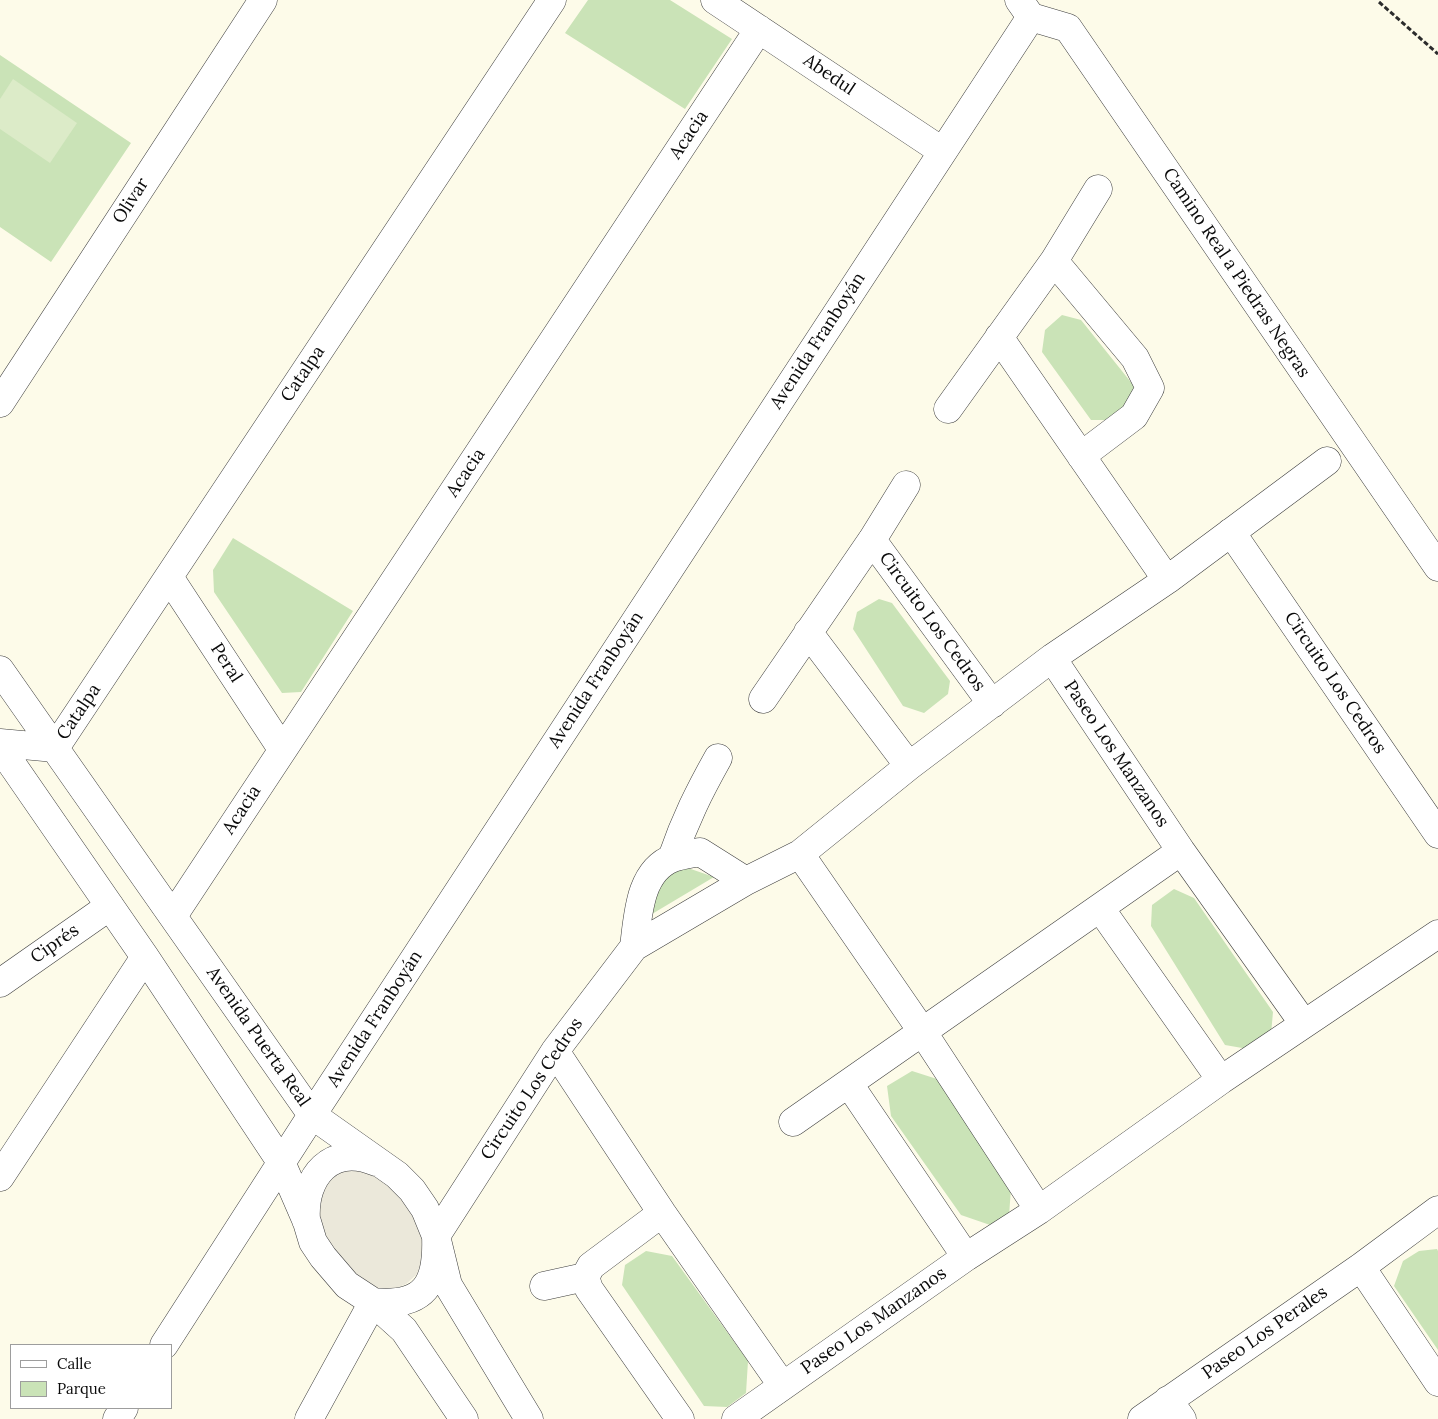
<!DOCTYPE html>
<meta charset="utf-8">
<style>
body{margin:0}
#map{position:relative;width:1438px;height:1419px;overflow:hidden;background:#fdfbe9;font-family:Lora,serif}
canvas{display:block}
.legend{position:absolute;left:10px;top:1344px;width:162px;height:65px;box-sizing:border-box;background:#fff;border:1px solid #9d9d9d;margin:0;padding:6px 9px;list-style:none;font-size:15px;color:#0a0a0a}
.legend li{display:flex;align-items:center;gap:10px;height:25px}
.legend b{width:25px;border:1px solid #9d9d9d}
</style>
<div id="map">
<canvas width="1438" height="1419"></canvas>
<ul class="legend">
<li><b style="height:6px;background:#fff"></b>Calle</li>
<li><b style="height:14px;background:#cae3b7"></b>Parque</li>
</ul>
</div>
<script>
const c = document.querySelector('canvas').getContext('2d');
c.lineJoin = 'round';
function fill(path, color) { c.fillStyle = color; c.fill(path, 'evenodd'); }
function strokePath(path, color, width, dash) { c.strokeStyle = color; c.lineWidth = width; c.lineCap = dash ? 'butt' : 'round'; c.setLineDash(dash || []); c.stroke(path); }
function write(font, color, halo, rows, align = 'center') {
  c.font = font + ' Lora,serif'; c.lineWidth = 5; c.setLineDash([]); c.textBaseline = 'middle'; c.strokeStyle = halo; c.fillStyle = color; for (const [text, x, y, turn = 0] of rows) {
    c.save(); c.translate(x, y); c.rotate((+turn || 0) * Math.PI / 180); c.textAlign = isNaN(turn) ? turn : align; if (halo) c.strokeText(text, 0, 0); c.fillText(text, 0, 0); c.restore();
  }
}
fill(new Path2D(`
 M 588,0 L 670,0 L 732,39 L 685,109 L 565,33 Z
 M 0,55 L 131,143 L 51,262 L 0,227 Z
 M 1062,315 L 1081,320 L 1134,386 L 1133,407 L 1117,420 L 1091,420 L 1042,352 L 1045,330 Z
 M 233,538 L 353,611 L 301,692 L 282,693 L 214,592 L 213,570 Z
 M 879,599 L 892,603 L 950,681 L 948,694 L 924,713 L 903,706 L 853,629 L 857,612 Z
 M 685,867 L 714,877 L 652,914 L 651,901 L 663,876 Z
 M 1174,889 L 1194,898 L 1273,1012 L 1271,1034 L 1248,1049 L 1225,1045 L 1151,926 L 1152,905 Z
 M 912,1071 L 937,1079 L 1011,1188 L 1009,1216 L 993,1226 L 961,1215 L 891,1116 L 887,1086 Z
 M 1437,1249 L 1438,1251 L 1438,1350 L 1394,1286 L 1403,1261 L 1419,1251 Z
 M 646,1251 L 672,1256 L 748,1361 L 746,1393 L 727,1407 L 704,1406 L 622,1285 L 625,1265 Z`), '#cae3b7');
fill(new Path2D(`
 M 13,79 L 77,123 L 50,163 L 0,129 L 0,99 Z`), '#dcebc8');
fill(new Path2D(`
 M 366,1169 L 387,1182 L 402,1197 L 415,1220 L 422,1237 L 424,1250 L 422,1263 L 416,1275 L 406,1284 L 394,1289 L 381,1290 L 358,1280 L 332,1250 L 317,1215 L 321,1189 L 339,1171 Z`), '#ebe8da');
const minor = new Path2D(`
 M 715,0 L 942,151
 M 1019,0 L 1031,17 L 1068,28 L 1438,567
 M 1054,261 L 1135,358 L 1150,388 L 1134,416 L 1081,456
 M 999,337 L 1167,580
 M 0,403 L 263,0
 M 948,409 L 1054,261 L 1098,189
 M 1231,532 L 1438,834
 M 872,540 L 992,704
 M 169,577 L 282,749
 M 808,632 L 909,766
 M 1052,658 L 1181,851 L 1304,1024
 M 0,670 L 312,1115 L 397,1175 L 412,1190 L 425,1209 L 436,1236 L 448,1285 L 529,1419
 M 763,699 L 872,540 L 906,485
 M 0,743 L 55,748 L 552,0
 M 0,747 L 145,957 L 281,1162 L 307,1222 L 313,1242 L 323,1257 L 347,1285 L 373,1302 L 404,1330 L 464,1419
 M 800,854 L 922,1031 L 1039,1210
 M 672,858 C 685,820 699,792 718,758
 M 1100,908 L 1221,1080
 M 173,916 L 759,29
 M 634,947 C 638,916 639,871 673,858 C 681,855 691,854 700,852 L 746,881
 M 0,983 L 110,906
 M 555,1051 L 662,1213 L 782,1385
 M 849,1084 L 966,1257
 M 793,1122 L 1181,851
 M 0,1177 L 145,957
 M 306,1220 C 303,1176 332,1143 376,1162
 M 1361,1267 L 1438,1382
 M 585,1277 L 589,1289 L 680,1419
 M 544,1286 L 585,1277 L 591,1266 L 662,1213
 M 164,1345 L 312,1115 L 1031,17
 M 1168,1400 L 1182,1419
 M 117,1419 L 124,1408
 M 309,1419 L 373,1302 C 425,1307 438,1284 436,1236 L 555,1051 L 634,947 L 746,881 L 800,854 L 909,766 L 1052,658 L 1167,580 L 1327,461
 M 736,1419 L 966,1257 L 1039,1210 L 1221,1080 L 1438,934
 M 1142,1419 L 1361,1267 L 1438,1210`);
strokePath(minor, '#3d3d3d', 29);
strokePath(new Path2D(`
 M 1379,2 L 1438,54`), '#2c2c2c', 3, [5, 2.5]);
strokePath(minor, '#fff', 28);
write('18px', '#0a0a0a', '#fff', [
 ["Abedul",829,75,34],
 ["Acacia",689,135,-56],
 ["Olivar",131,201,-57],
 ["Camino Real a Piedras Negras",1236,273,56],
 ["Avenida Franboyán",818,341,-57],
 ["Catalpa",303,374,-56],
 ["Acacia",466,473,-56],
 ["Circuito Los Cedros",932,622,54],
 ["Peral",226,663,57],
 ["Avenida Franboyán",596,680,-57],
 ["Circuito Los Cedros",1335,683,56],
 ["Catalpa",79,712,-56],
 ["Paseo Los Manzanos",1116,754,56],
 ["Acacia",242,810,-57],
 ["Ciprés",55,944,-35],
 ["Avenida Franboyán",375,1019,-57],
 ["Avenida Puerta Real",258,1037,55],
 ["Circuito Los Cedros",532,1089,-56],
 ["Paseo Los Manzanos",874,1321,-35],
 ["Paseo Los Perales",1265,1333,-35]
]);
</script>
